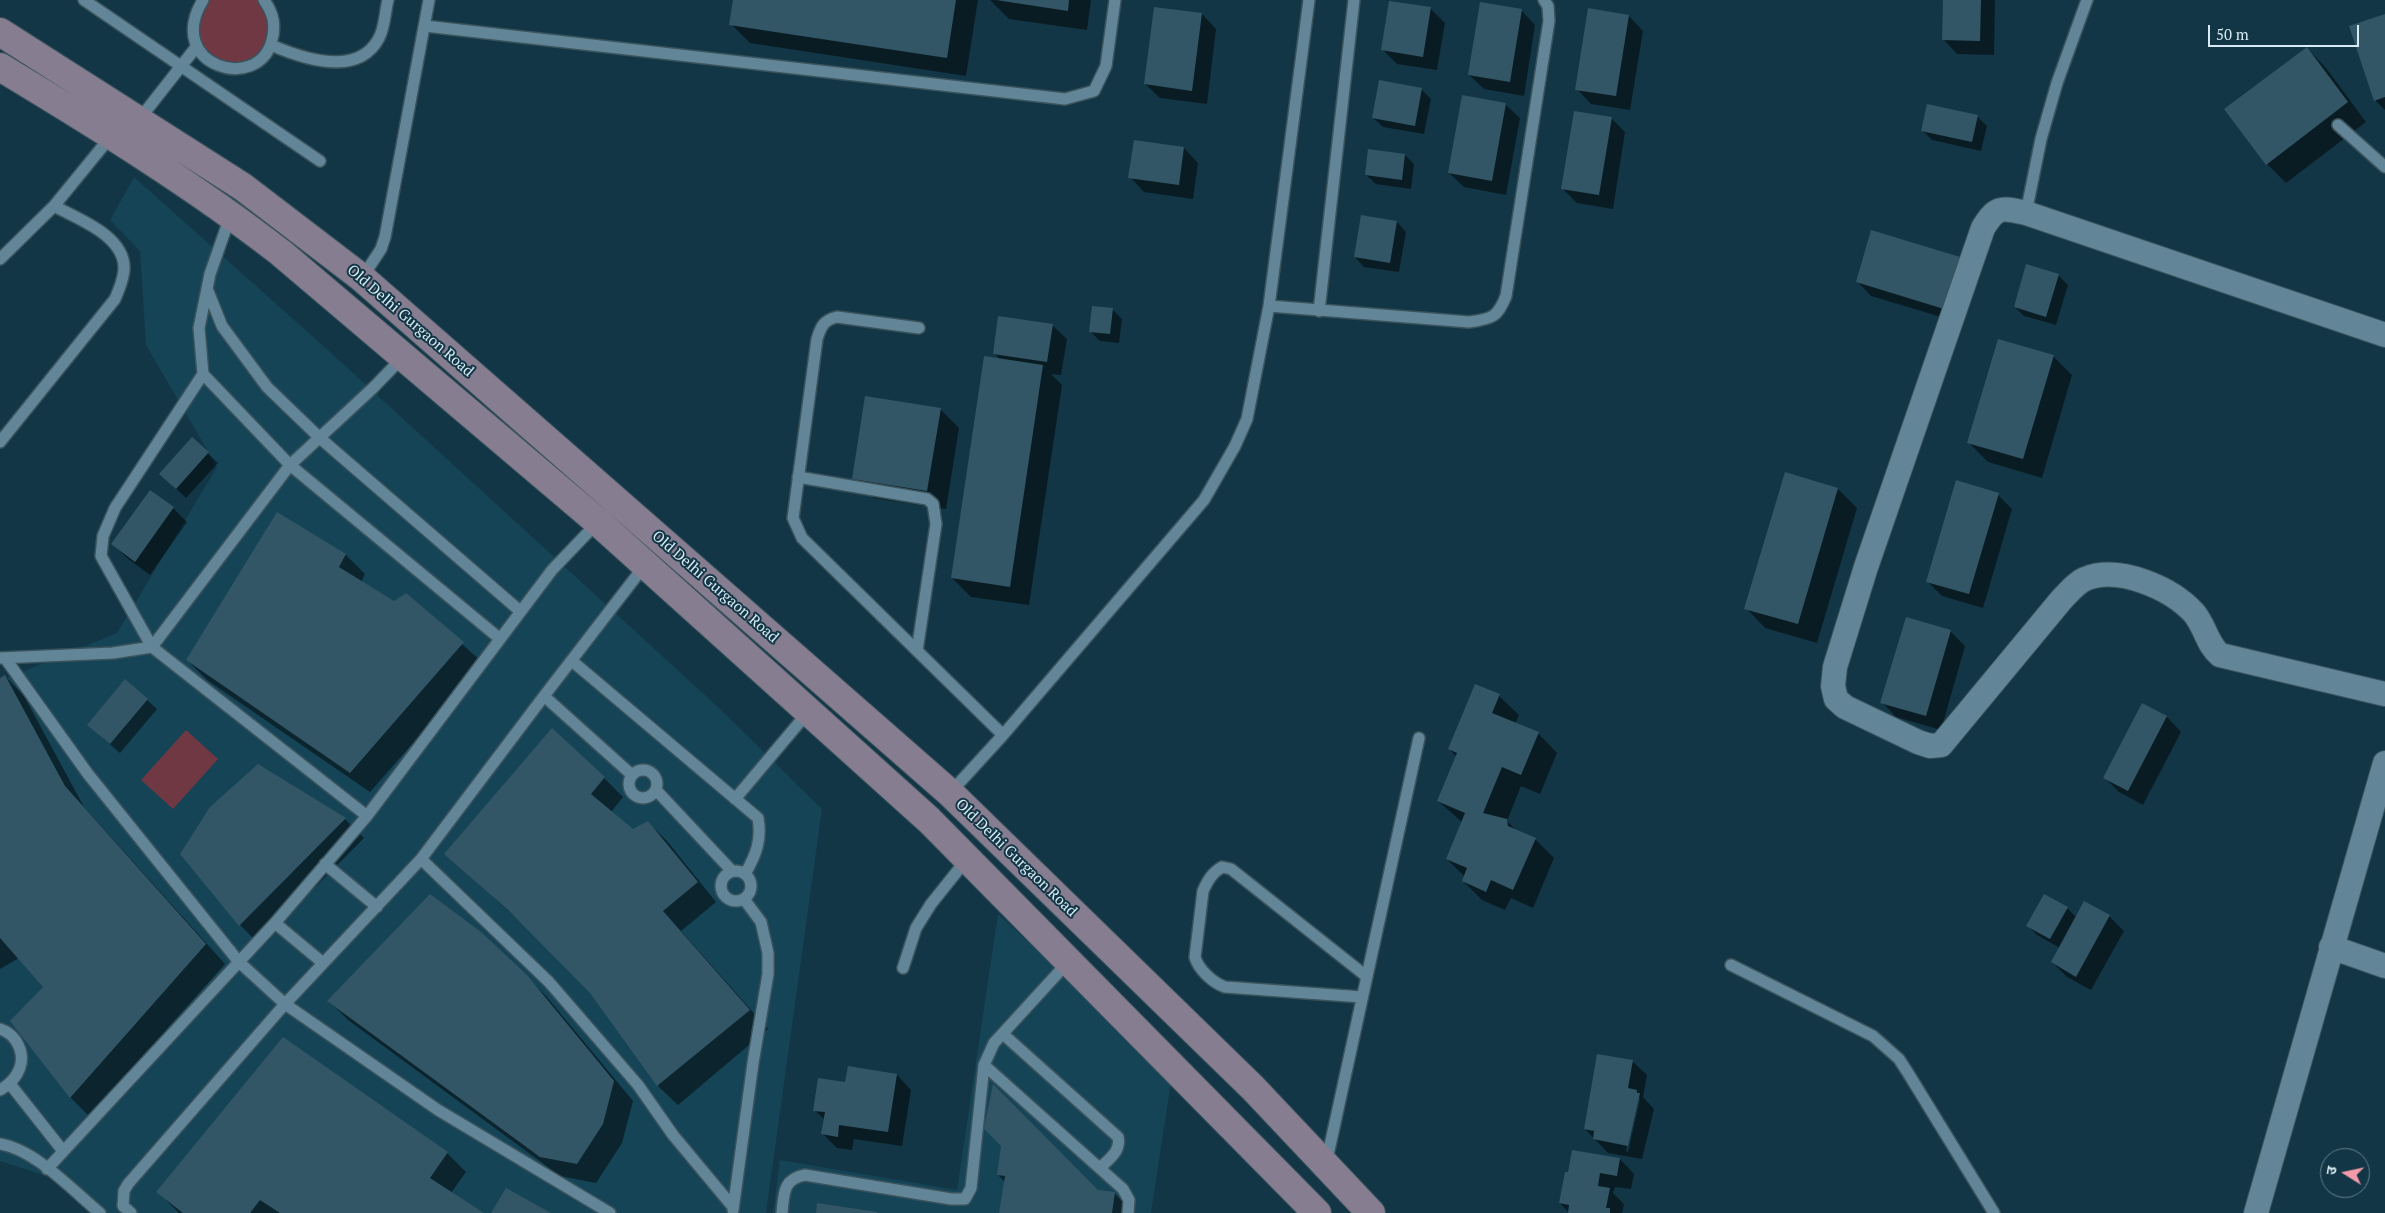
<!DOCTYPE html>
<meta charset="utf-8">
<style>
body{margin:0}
#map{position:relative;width:2385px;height:1213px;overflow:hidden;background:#123645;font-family:"PT Serif","Noto Sans Devanagari",serif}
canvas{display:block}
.north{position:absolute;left:2320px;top:1148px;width:50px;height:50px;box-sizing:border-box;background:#123645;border:1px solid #617e8b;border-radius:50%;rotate:280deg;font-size:14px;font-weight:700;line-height:20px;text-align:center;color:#d8ebf5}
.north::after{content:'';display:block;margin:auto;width:18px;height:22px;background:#f39aaa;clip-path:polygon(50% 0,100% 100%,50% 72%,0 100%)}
.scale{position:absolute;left:2208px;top:25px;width:151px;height:22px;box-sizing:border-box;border:2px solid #d8ebf5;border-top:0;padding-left:6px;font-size:15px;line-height:18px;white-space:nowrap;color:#d8ebf5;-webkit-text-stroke:4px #123645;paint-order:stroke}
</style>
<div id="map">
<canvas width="2385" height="1213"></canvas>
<div class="north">उ</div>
<div class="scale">50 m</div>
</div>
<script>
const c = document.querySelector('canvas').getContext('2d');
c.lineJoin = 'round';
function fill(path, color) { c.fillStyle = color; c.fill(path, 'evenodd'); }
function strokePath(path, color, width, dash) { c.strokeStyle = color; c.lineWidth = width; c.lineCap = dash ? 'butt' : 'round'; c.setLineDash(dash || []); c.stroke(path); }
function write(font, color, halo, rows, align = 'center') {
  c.font = font + ' "PT Serif",serif'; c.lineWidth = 4; c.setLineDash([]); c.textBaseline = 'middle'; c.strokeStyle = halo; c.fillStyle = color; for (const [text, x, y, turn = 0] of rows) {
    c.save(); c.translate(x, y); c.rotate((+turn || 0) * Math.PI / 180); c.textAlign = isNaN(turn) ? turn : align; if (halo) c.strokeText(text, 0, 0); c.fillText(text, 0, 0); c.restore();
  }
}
fill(new Path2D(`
 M 134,177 L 330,352 L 718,707 L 822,809 L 766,1213 L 92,1213 L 50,1177 L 0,1161 L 0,681 L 117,633 L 217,467 L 146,345 L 140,251 L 110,220 Z
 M 998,914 L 1172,1075 L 1151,1213 L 773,1213 L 780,1160 L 957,1190 Z`), '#154456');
fill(new Path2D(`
 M 208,0 L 257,0 C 278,21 271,52 243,63 C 238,65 229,66 224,64 C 216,61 208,53 201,48 L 196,20 Z
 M 186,730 L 218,759 L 173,809 L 141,780 Z`), '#6f3843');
fill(new Path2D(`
 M 734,0 L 978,0 L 966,76 L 750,43 L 731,24 Z
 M 990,0 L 1091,0 L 1087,30 L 1009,19 Z
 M 1944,0 L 1995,0 L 1994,55 L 1957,54 L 1943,39 Z
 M 1430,8 L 1445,23 L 1437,70 L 1397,64 L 1383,50 Z
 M 1521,10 L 1535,25 L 1524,96 L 1484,89 L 1469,75 Z
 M 1202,14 L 1216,29 L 1207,104 L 1160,98 L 1145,84 Z
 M 2385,15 L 2385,110 L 2375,100 Z
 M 1629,16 L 1643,31 L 1630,110 L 1591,104 L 1577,89 Z
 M 2307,48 L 2326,68 L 2366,122 L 2286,183 L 2267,164 Z
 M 1421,89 L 1431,99 L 1424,134 L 1383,127 L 1373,118 Z
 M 1505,104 L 1520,118 L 1506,195 L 1464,187 L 1449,173 Z
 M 1977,116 L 1987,126 L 1981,151 L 1932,140 L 1922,130 Z
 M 1611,118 L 1625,132 L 1613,209 L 1577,203 L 1563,189 Z
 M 1135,141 L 1184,148 L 1198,163 L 1193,199 L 1144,192 L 1130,177 Z
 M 1405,155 L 1414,164 L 1411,189 L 1376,184 L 1366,175 Z
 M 1397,222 L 1406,232 L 1399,272 L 1364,267 L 1355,257 Z
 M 1959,258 L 1974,273 L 1958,322 L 1871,296 L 1857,281 Z
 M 2058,275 L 2068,285 L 2056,325 L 2024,316 L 2015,307 Z
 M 1112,309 L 1122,319 L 1119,343 L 1100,341 L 1090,331 Z
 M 1052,325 L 1067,339 L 1061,375 L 1051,374 L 1062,385 L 1029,605 L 971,597 L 952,578 L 1000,359 L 994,353 Z
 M 2053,356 L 2072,375 L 2042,478 L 1988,462 L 1969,443 Z
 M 940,409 L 959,428 L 946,509 L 873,498 L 853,478 Z
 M 192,439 L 218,463 L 186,498 L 170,483 Z
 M 1785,474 L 1838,489 L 1857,508 L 1817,643 L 1765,628 L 1746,608 Z
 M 1998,495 L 2012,509 L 1983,608 L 1942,596 L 1927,581 Z
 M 173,508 L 187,522 L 150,575 L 127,558 L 113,544 Z
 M 346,555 L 365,574 L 361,582 L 394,602 L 406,594 L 483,663 L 370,792 L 207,680 L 187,660 Z
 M 1906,619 L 1951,632 L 1965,646 L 1941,730 L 1896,717 L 1882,702 Z
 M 5,676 L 24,696 L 84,807 L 225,964 L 89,1116 L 70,1097 L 45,987 L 19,958 L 0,969 L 0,679 Z
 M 126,681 L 157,709 L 120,753 L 98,734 Z
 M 1476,686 L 1499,696 L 1519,715 L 1515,724 L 1538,733 L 1557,753 L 1540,794 L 1521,786 L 1507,821 L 1517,831 L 1535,839 L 1554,858 L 1533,908 L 1511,898 L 1505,910 L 1482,900 L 1463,881 L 1465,877 L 1447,859 L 1462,822 L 1438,801 L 1457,757 L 1449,749 Z
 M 2143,705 L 2167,717 L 2181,732 L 2143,805 L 2119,792 L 2105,778 Z
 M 604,778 L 623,797 L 611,812 L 632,830 L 648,822 L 667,841 L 716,902 L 681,931 L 768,1029 L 678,1105 L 658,1086 L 591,992 L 528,929 L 446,854 Z
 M 345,819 L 364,838 L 259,944 L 240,925 L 181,854 Z
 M 2067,908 L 2077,918 L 2109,916 L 2124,931 L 2091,990 L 2067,977 L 2052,962 L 2060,948 L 2037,935 L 2027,925 Z
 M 526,976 L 546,996 L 633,1101 L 622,1143 L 596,1183 L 560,1176 L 348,1020 L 329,1001 Z
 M 1632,1061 L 1647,1075 L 1643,1097 L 1654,1109 L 1642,1159 L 1608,1153 L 1585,1129 ZM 1638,1096 L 1640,1099 L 1628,1152 L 1626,1151 Z
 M 897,1075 L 911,1090 L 902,1146 L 854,1139 L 852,1150 L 837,1148 L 822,1133 L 825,1120 L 814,1110 Z
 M 1002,1146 L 1097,1191 L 1114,1193 L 1134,1213 L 1001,1213 L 1005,1182 L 998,1175 Z
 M 447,1153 L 466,1172 L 451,1193 L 482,1213 L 179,1213 L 158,1192 Z
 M 1620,1159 L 1634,1174 L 1631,1189 L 1615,1187 L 1613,1193 L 1624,1204 L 1622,1213 L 1569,1213 L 1560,1203 L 1566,1173 Z`), '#0007');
fill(new Path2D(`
 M 733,0 L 956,0 L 947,58 L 729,25 Z
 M 996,0 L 1069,0 L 1068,11 Z
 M 1943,0 L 1981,0 L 1980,41 L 1942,40 Z
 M 1389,1 L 1431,7 L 1423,57 L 1381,50 Z
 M 1480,2 L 1522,9 L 1510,82 L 1468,75 Z
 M 1154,7 L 1202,13 L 1192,91 L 1144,84 Z
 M 1588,8 L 1629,15 L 1616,96 L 1575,90 Z
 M 2385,14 L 2385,97 L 2374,101 L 2349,26 Z
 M 2307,47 L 2348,102 L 2266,165 L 2224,109 Z
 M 1379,80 L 1422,88 L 1415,126 L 1372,118 Z
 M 1462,95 L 1506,103 L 1492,181 L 1448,173 Z
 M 1927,104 L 1978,115 L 1972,142 L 1921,131 Z
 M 1574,111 L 1612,117 L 1599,195 L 1561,189 Z
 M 1134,140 L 1184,147 L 1179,185 L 1128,178 Z
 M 1368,149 L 1405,154 L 1402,180 L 1365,175 Z
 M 1361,215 L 1397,221 L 1390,263 L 1354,257 Z
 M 1871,230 L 1960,257 L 1944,309 L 1856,282 Z
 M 2026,264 L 2059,274 L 2046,317 L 2014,307 Z
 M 1092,306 L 1113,308 L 1110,334 L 1089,332 Z
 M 998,316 L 1053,324 L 1047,362 L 993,354 Z
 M 1998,339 L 2054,355 L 2023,459 L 1967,443 Z
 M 984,356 L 1043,365 L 1010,587 L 951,578 Z
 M 865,396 L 941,408 L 927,491 L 852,479 Z
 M 192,437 L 209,452 L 176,489 L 159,474 Z
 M 1785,472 L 1838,488 L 1798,624 L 1744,609 Z
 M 1956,480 L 1999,493 L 1969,594 L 1926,582 Z
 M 150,490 L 174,507 L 135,562 L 111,544 Z
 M 277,512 L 346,554 L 339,567 L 394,601 L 406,593 L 464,642 L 350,773 L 186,660 Z
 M 1906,617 L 1951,630 L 1926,716 L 1880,703 Z
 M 5,675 L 65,786 L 206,944 L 70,1098 L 10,1021 L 43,987 L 0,938 L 0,678 Z
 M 125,679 L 148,699 L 110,744 L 87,725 Z
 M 1475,684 L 1500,694 L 1492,713 L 1539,732 L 1521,775 L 1502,767 L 1483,813 L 1507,819 L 1508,826 L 1536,838 L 1513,890 L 1491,880 L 1486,892 L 1462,881 L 1467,868 L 1446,859 L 1465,813 L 1437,801 L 1457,753 L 1448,749 Z
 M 2142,703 L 2167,716 L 2128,791 L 2103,778 Z
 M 552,728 L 605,777 L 591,794 L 633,829 L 648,821 L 698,882 L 663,911 L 750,1010 L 657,1086 L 590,993 L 508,910 L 444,854 Z
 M 258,764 L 346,818 L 239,926 L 180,854 L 210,807 Z
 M 430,894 L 481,932 L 527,975 L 614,1081 L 603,1124 L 577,1164 L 540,1157 L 327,1001 Z
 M 2044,894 L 2068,907 L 2050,939 L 2026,926 Z
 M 2084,901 L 2110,915 L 2076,977 L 2051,962 Z
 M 283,1037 L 448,1152 L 430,1178 L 484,1213 L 280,1213 L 260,1200 L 250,1213 L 183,1213 L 156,1192 Z
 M 1597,1054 L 1633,1060 L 1628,1088 L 1637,1090 L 1637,1093 L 1640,1093 L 1628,1146 L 1593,1139 L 1594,1131 L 1584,1129 Z
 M 848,1066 L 897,1074 L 888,1132 L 839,1125 L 838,1137 L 821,1134 L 825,1112 L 813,1111 L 818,1078 L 845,1082 Z
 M 993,1084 L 1098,1190 L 1115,1192 L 1112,1213 L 999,1213 L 1005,1176 L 997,1175 L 1001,1146 L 984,1129 Z
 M 1572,1150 L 1620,1158 L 1617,1176 L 1600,1173 L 1598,1186 L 1610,1188 L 1606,1208 L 1610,1208 L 1610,1213 L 1568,1213 L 1569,1205 L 1559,1203 L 1565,1172 L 1568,1172 Z
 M 506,1188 L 551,1213 L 491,1213 Z
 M 817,1203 L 877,1212 L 877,1213 L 816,1213 Z`), '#335666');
const lane = new Path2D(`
 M 84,0 L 320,161
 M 203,0 C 163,66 259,94 272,40 C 276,24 273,13 264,0
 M 425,26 L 1065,99 L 1094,91 L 1106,66 L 1115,0
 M 271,45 C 301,58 358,78 379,38 C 385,27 385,11 388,0
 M 138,121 L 197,46
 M 2338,125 L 2385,167
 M 2026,213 L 2041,139 L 2057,83 L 2087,0
 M 231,214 L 210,274 L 199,328 L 203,374 L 115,508 L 103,536 L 101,556 L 152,647 L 367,816
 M 0,259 L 54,206 L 112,135
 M 362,278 L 381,249 L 385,237 L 429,0
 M 208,291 L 222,326 L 267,387 L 321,439 L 520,611
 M 1269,306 L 1469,322 C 1492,319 1498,317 1506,296 L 1549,21 L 1548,6 L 1544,0
 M 1319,311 L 1354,0
 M 919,328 L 837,317 C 824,320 821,326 817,339 L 793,518 L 802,538 L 1003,735
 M 203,374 L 290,465 L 499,638
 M 0,442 L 115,299 C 119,290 123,280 124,270 C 126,236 78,219 54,206
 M 798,477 L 927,499 L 933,504 L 936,524 L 917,651
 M 0,658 L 113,653 L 152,647 L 290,465 L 373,388 L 403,357
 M 5,658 L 88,774 L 239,962 L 285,1004 L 438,1110 L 610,1213
 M 572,661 L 758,818 C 762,840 756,855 745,874
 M629 784a14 14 0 1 1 28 0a14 14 0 1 1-28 0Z
 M 632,775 L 544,696 L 645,565
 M 656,790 L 732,871
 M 950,793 L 1003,735 L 1204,500 L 1235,446 L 1247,419 L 1269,306 L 1309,0
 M 735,799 L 809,711
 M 421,859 L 549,982 L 638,1085 L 673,1135 L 733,1207
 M 325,864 L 377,907
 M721 886a15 15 0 1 1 30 0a15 15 0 1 1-30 0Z
 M 275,923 L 323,963
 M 1731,965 L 1873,1036 L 1899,1059 L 1908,1073 L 1994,1213
 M 903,968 L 916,928 L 931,904 L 967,859
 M 1362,997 L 1225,987 C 1213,983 1198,969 1195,957 L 1203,891 C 1208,880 1212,873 1222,867 L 1231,869 L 1366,976
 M 0,1029 C 6,1031 12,1035 16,1041 C 28,1060 19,1079 0,1090
 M 1003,1034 L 1118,1137 C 1121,1151 1110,1158 1101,1167
 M 984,1065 L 1123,1189 L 1129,1200 L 1128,1213
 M 10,1084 L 63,1151
 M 0,1144 C 36,1150 72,1190 100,1213
 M 1326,1164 L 1419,738
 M 47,1169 L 275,923 L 367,816 L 552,570 L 598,522
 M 733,1210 L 753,1063 L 768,974 L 768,953 L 761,922 L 744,899
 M 131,1213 L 123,1206 L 124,1191 L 128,1184 L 285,1004 L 421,859 L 544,696
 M 782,1213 C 784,1193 783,1179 805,1175 L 951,1199 L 965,1199 L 971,1188 L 984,1065 L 994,1043 L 1069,961`);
const street = new Path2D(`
 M 2385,335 L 2026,213 C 2002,208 1997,205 1983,228 L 1866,567 L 1835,667 L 1833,686 L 1836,699 L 1845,707 L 1918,742 L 1930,746 L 1941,745 L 2062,599 C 2069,592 2076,583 2085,579 C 2119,565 2171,588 2194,613 C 2205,626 2207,644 2220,655 L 2385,694
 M 2331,947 L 2385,966
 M 2256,1213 L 2385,763`);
const secondary = new Path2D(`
 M 0,32 L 243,187 L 362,278 L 950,793 L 1253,1088 L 1371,1213
 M 0,67 C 96,125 192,184 281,253 L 598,522 L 929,820 L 1317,1213`);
strokePath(lane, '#3a535d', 14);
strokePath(street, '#3a535d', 26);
strokePath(secondary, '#3a535d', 30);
strokePath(lane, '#628697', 11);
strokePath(street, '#628697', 24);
strokePath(secondary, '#867d90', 28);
write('15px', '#d8ebf5', '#123645', [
 ["Old Delhi Gurgaon Road",410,321,41],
 ["Old Delhi Gurgaon Road",715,587,41],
 ["Old Delhi Gurgaon Road",1016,858,44]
]);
</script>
